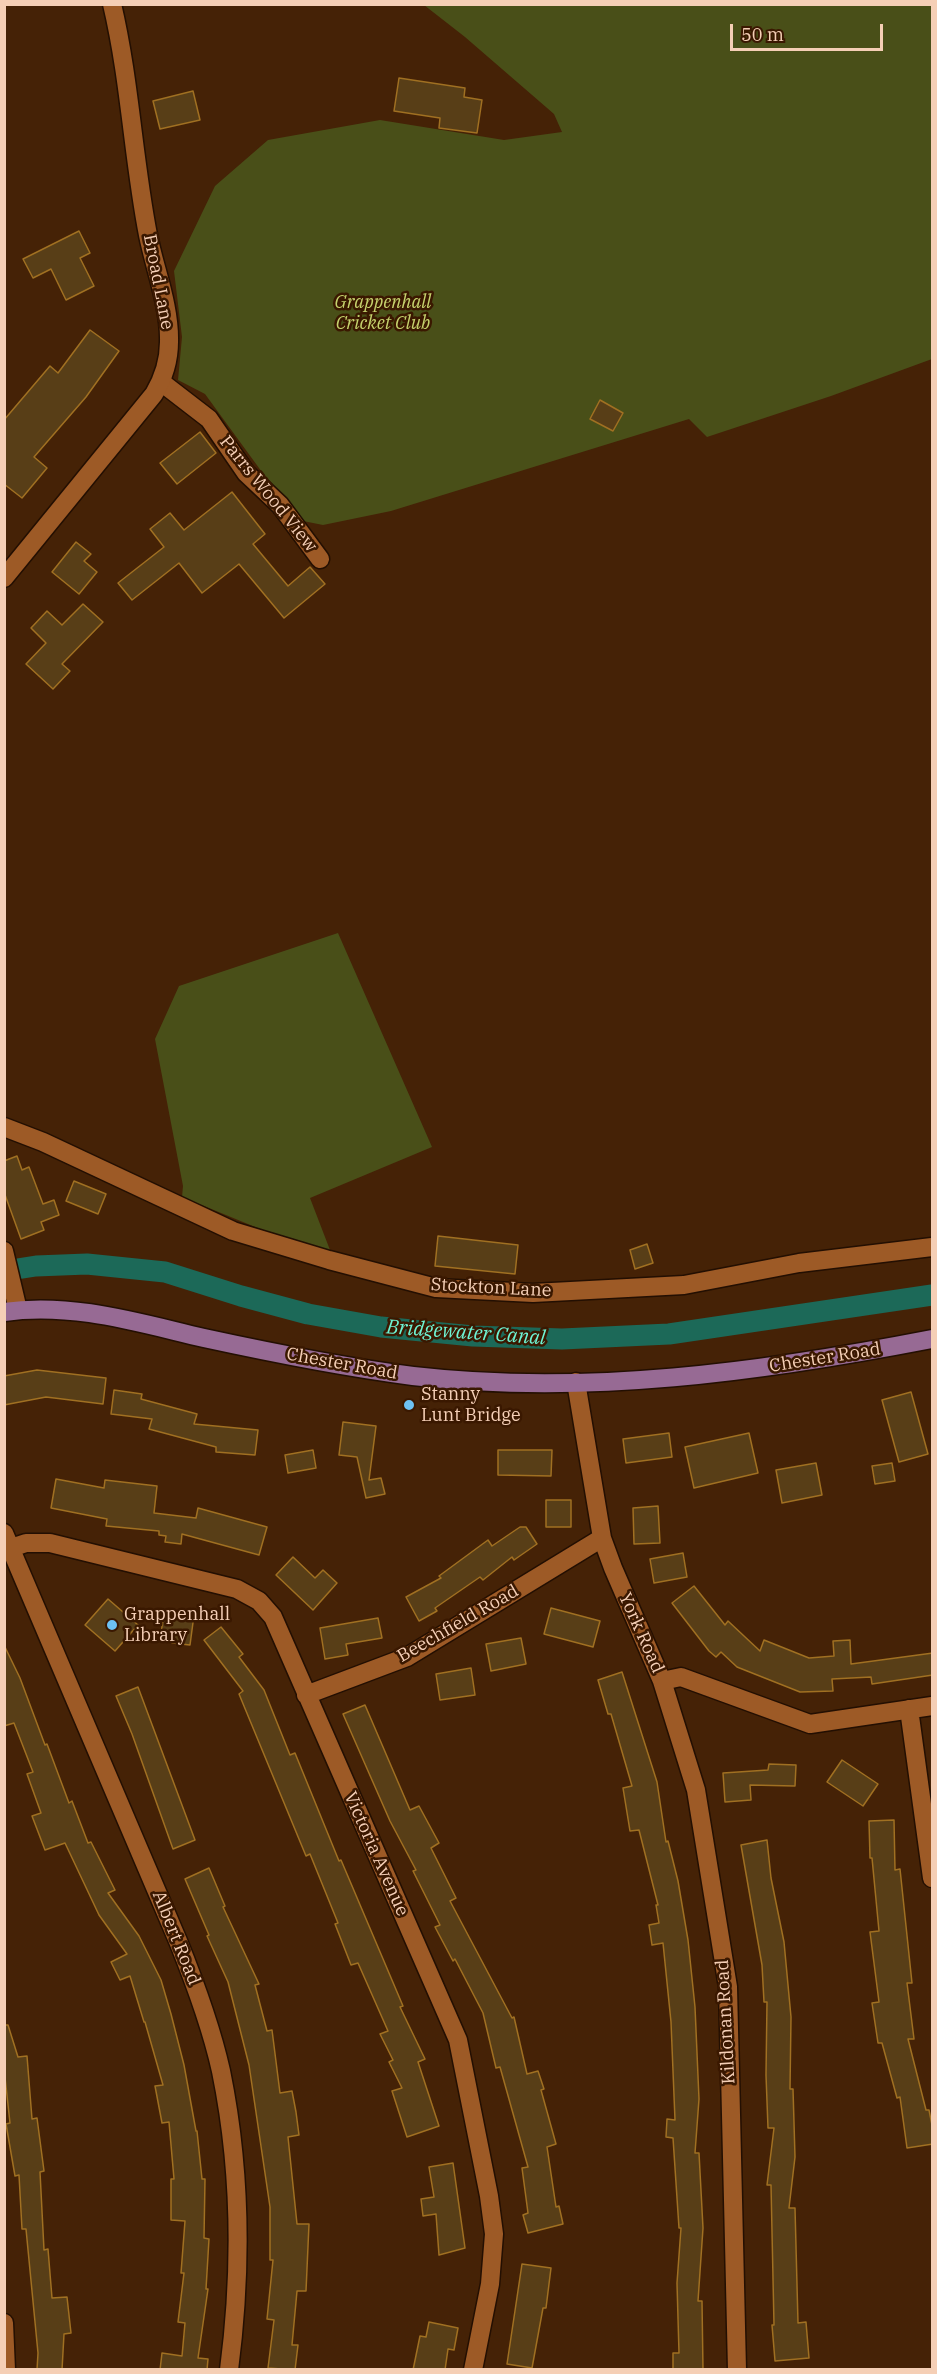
<!DOCTYPE html>
<style>
body{margin:0}
#map{position:relative;width:937px;height:2374px;overflow:hidden;background:#452206;font-family:"IBM Plex Serif",serif}
canvas{display:block}
.frame{position:absolute;inset:0;border:6px solid #f5cfb6;pointer-events:none}
.scale{position:absolute;left:730px;top:24px;width:153px;height:27px;box-sizing:border-box;border:3px solid #f5cfb6;border-top:0;padding-left:8px;font-size:18px;line-height:21px;white-space:nowrap;color:#f5cfb6;-webkit-text-stroke:4px #3a1800;paint-order:stroke}
</style>
<div id="map">
<canvas width="937" height="2374"></canvas>
<div class="frame"></div>
<div class="scale">50 m</div>
</div>
<script>
const c = document.querySelector('canvas').getContext('2d');
c.lineJoin = 'round';
function fill(path, color) { c.fillStyle = color; c.fill(path, 'evenodd'); }
function strokePath(path, color, width, dash) { c.strokeStyle = color; c.lineWidth = width; c.lineCap = dash ? 'butt' : 'round'; c.setLineDash(dash || []); c.stroke(path); }
function write(font, color, halo, rows, align = 'center') {
  c.font = font + ' "IBM Plex Serif",serif'; c.lineWidth = 5; c.setLineDash([]); c.textBaseline = 'middle'; c.strokeStyle = halo; c.fillStyle = color; for (const [text, x, y, turn = 0] of rows) {
    c.save(); c.translate(x, y); c.rotate((+turn || 0) * Math.PI / 180); c.textAlign = isNaN(turn) ? turn : align; if (halo) c.strokeText(text, 0, 0); c.fillText(text, 0, 0); c.restore();
  }
}
fill(new Path2D(`
 M 424,5 L 932,5 L 932,359 L 831,396 L 707,437 L 689,419 L 391,511 L 323,525 L 303,521 L 267,479 L 205,394 L 178,380 L 182,337 L 174,271 L 215,186 L 268,140 L 380,120 L 504,140 L 562,132 L 554,114 L 465,37 Z
 M 338,933 L 432,1147 L 310,1198 L 330,1250 L 326,1256 L 182,1197 L 183,1186 L 155,1039 L 179,986 Z`), '#494f18');
strokePath(new Path2D(`
 M 4,1271 L 36,1266 L 87,1264 L 165,1272 L 241,1296 L 308,1314 L 381,1327 L 473,1336 L 562,1339 L 669,1334 L 932,1295`), '#1c6958', 21);
const building = new Path2D(`
 M 399,78 L 465,88 L 464,97 L 482,100 L 477,133 L 439,128 L 440,118 L 394,111 Z
 M 193,91 L 200,120 L 160,129 L 153,101 Z
 M 79,231 L 90,253 L 80,258 L 94,286 L 66,300 L 51,269 L 33,278 L 23,259 Z
 M 90,330 L 119,351 L 86,397 L 34,457 L 47,468 L 22,498 L 4,484 L 4,420 L 50,366 L 58,373 Z
 M 600,400 L 623,413 L 613,431 L 590,419 Z
 M 200,432 L 216,453 L 177,484 L 160,463 Z
 M 232,492 L 265,534 L 253,544 L 288,586 L 310,567 L 325,584 L 284,618 L 239,564 L 202,593 L 179,563 L 132,600 L 118,583 L 164,547 L 150,529 L 170,513 L 184,530 Z
 M 76,542 L 91,554 L 84,561 L 97,572 L 79,594 L 52,572 Z
 M 83,604 L 103,622 L 62,664 L 70,671 L 53,689 L 26,664 L 46,643 L 31,628 L 47,611 L 62,625 Z
 M 17,1156 L 22,1170 L 29,1167 L 43,1204 L 54,1200 L 59,1215 L 41,1222 L 44,1230 L 21,1239 L 4,1192 L 4,1161 Z
 M 74,1181 L 106,1194 L 98,1214 L 66,1201 Z
 M 438,1236 L 518,1245 L 515,1274 L 435,1266 Z
 M 647,1244 L 653,1263 L 635,1269 L 630,1250 Z
 M 37,1370 L 106,1378 L 103,1404 L 46,1397 L 4,1405 L 4,1376 Z
 M 114,1390 L 142,1394 L 141,1399 L 197,1414 L 194,1424 L 258,1430 L 255,1455 L 216,1452 L 216,1447 L 149,1429 L 152,1419 L 111,1414 Z
 M 911,1392 L 928,1454 L 899,1462 L 882,1400 Z
 M 343,1422 L 376,1426 L 369,1480 L 381,1478 L 385,1494 L 366,1498 L 357,1457 L 339,1455 Z
 M 669,1433 L 672,1457 L 626,1463 L 623,1439 Z
 M 749,1433 L 758,1473 L 694,1488 L 685,1447 Z
 M 313,1450 L 316,1468 L 288,1473 L 285,1455 Z
 M 498,1450 L 552,1450 L 551,1476 L 498,1475 Z
 M 816,1463 L 822,1495 L 782,1503 L 776,1470 Z
 M 892,1463 L 895,1481 L 875,1484 L 872,1466 Z
 M 56,1479 L 104,1488 L 105,1480 L 157,1486 L 154,1513 L 196,1518 L 198,1508 L 267,1527 L 259,1555 L 182,1534 L 181,1544 L 165,1542 L 166,1536 L 159,1535 L 159,1531 L 106,1526 L 107,1519 L 51,1508 Z
 M 546,1500 L 571,1500 L 571,1527 L 546,1527 Z
 M 658,1506 L 660,1543 L 634,1544 L 633,1508 Z
 M 520,1527 L 526,1527 L 537,1544 L 514,1560 L 512,1557 L 483,1580 L 480,1577 L 435,1608 L 437,1611 L 419,1621 L 406,1597 L 441,1578 L 439,1576 L 488,1540 L 492,1546 Z
 M 683,1553 L 687,1577 L 654,1583 L 650,1559 Z
 M 293,1557 L 315,1578 L 323,1570 L 337,1583 L 313,1610 L 276,1575 Z
 M 694,1586 L 725,1625 L 728,1621 L 760,1651 L 764,1640 L 809,1658 L 834,1656 L 833,1641 L 850,1640 L 851,1664 L 933,1653 L 933,1675 L 872,1684 L 871,1677 L 832,1679 L 833,1691 L 800,1692 L 737,1667 L 721,1652 L 716,1657 L 709,1651 L 672,1603 Z
 M 108,1599 L 138,1625 L 115,1651 L 85,1625 Z
 M 551,1608 L 600,1621 L 593,1647 L 544,1634 Z
 M 164,1611 L 194,1615 L 190,1645 L 172,1643 L 173,1636 L 161,1634 Z
 M 378,1618 L 382,1638 L 346,1644 L 348,1655 L 325,1659 L 320,1628 Z
 M 221,1627 L 243,1654 L 239,1657 L 264,1690 L 290,1755 L 295,1753 L 339,1861 L 341,1860 L 403,2006 L 400,2007 L 425,2059 L 418,2062 L 439,2126 L 407,2137 L 392,2091 L 402,2088 L 389,2062 L 393,2060 L 380,2034 L 388,2031 L 358,1963 L 351,1965 L 335,1924 L 338,1923 L 310,1854 L 306,1856 L 239,1694 L 243,1691 L 204,1640 Z
 M 521,1638 L 526,1664 L 491,1671 L 486,1644 Z
 M 4,1645 L 20,1678 L 45,1745 L 47,1744 L 69,1803 L 72,1801 L 88,1843 L 91,1842 L 115,1890 L 108,1893 L 139,1936 L 161,1980 L 171,2014 L 184,2065 L 196,2131 L 197,2131 L 202,2179 L 205,2179 L 204,2238 L 209,2239 L 206,2289 L 208,2289 L 198,2358 L 208,2359 L 207,2370 L 160,2370 L 162,2353 L 182,2356 L 185,2323 L 178,2322 L 184,2273 L 181,2273 L 185,2221 L 171,2220 L 171,2179 L 174,2179 L 169,2122 L 162,2123 L 155,2086 L 163,2085 L 145,2022 L 144,2022 L 130,1976 L 120,1980 L 111,1962 L 127,1954 L 99,1915 L 65,1843 L 45,1850 L 32,1816 L 41,1813 L 27,1774 L 33,1772 L 14,1723 L 4,1726 Z
 M 471,1668 L 475,1695 L 440,1700 L 436,1674 Z
 M 622,1672 L 657,1782 L 666,1842 L 668,1841 L 678,1881 L 688,1940 L 695,2007 L 699,2099 L 695,2153 L 699,2153 L 703,2228 L 698,2301 L 702,2301 L 703,2370 L 673,2370 L 673,2353 L 679,2353 L 677,2283 L 681,2228 L 679,2228 L 673,2138 L 666,2137 L 667,2119 L 675,2120 L 671,2022 L 663,1943 L 652,1945 L 649,1925 L 659,1923 L 656,1905 L 658,1905 L 639,1830 L 630,1831 L 623,1788 L 632,1786 L 611,1714 L 608,1714 L 598,1680 Z
 M 138,1687 L 195,1840 L 173,1849 L 132,1734 L 116,1696 Z
 M 365,1705 L 410,1810 L 419,1806 L 439,1843 L 431,1848 L 456,1898 L 450,1901 L 512,2018 L 514,2017 L 527,2074 L 538,2071 L 544,2089 L 541,2090 L 556,2144 L 547,2147 L 556,2207 L 559,2206 L 563,2224 L 528,2233 L 523,2215 L 528,2213 L 522,2168 L 528,2167 L 500,2067 L 496,2068 L 483,2013 L 455,1959 L 453,1961 L 435,1927 L 440,1925 L 413,1871 L 416,1870 L 390,1821 L 343,1714 Z
 M 842,1760 L 878,1784 L 863,1806 L 827,1782 Z
 M 769,1764 L 796,1765 L 795,1786 L 750,1785 L 751,1800 L 725,1802 L 723,1773 L 768,1770 Z
 M 894,1820 L 895,1870 L 900,1869 L 912,1983 L 907,1983 L 914,2039 L 908,2039 L 926,2110 L 929,2110 L 933,2130 L 933,2144 L 907,2148 L 900,2097 L 897,2098 L 882,2043 L 878,2043 L 872,2003 L 879,2002 L 870,1932 L 879,1931 L 872,1858 L 870,1858 L 869,1821 Z
 M 767,1840 L 771,1878 L 784,1942 L 791,2017 L 790,2089 L 793,2089 L 795,2157 L 789,2208 L 795,2208 L 798,2323 L 806,2322 L 809,2358 L 775,2361 L 772,2325 L 774,2325 L 771,2185 L 767,2185 L 774,2128 L 768,2128 L 766,2075 L 767,2002 L 764,2002 L 762,1965 L 741,1845 Z
 M 209,1868 L 225,1906 L 223,1907 L 259,1984 L 255,1985 L 267,2031 L 272,2030 L 280,2093 L 292,2091 L 296,2112 L 299,2135 L 288,2137 L 297,2224 L 309,2224 L 306,2291 L 297,2291 L 292,2345 L 298,2345 L 295,2370 L 268,2368 L 274,2320 L 267,2319 L 273,2260 L 270,2260 L 270,2207 L 249,2065 L 228,1982 L 207,1936 L 209,1935 L 185,1879 Z
 M 4,2025 L 8,2025 L 18,2057 L 27,2056 L 32,2119 L 37,2118 L 44,2171 L 40,2172 L 44,2250 L 48,2249 L 52,2298 L 67,2297 L 71,2333 L 64,2334 L 62,2370 L 37,2370 L 38,2353 L 26,2229 L 22,2229 L 19,2175 L 15,2176 L 6,2124 L 10,2123 L 4,2068 Z
 M 453,2163 L 465,2248 L 439,2255 L 436,2214 L 423,2216 L 421,2199 L 434,2197 L 429,2167 Z
 M 522,2264 L 551,2268 L 546,2308 L 543,2308 L 532,2368 L 507,2364 Z
 M 429,2322 L 458,2328 L 454,2350 L 448,2349 L 445,2370 L 413,2370 L 420,2336 L 426,2337 Z`);
fill(building, '#583e17');
strokePath(building, '#a07022', 1.5);
const minor = new Path2D(`
 M 161,382 L 209,419 L 246,473 L 280,505 L 320,559
 M 4,1127 L 43,1142 L 233,1231 L 329,1260 L 436,1288 L 533,1293 L 684,1285 L 799,1263 L 932,1247
 M 576,1382 L 602,1538 L 613,1568 L 662,1681 L 681,1677 L 810,1724 L 932,1706
 M 4,1533 L 178,1941 C 195,1983 211,2026 221,2071 C 241,2169 242,2270 229,2370
 M 11,1548 L 26,1543 L 50,1543 L 237,1589 L 259,1601 L 273,1617 L 458,2040 L 489,2196 L 494,2234 L 490,2284 L 473,2370
 M 662,1681 L 696,1790 L 728,1987 L 737,2370
 M 306,1695 L 407,1657 L 602,1538
 M 909,1709 L 932,1878
 M 4,2323 L 6,2370`);
const tertiary = new Path2D(`
 M 4,578 L 154,394 C 164,377 169,361 169,342 C 170,306 155,270 148,235 C 133,158 130,80 112,4
 M 4,1251 L 18,1310`);
const primary = new Path2D(`
 M 4,1312 C 72,1302 139,1323 204,1338 C 273,1353 343,1367 413,1376 C 586,1396 762,1372 932,1339`);
strokePath(minor, '#230f02', 21);
strokePath(tertiary, '#230f02', 21);
strokePath(primary, '#230f02', 21);
strokePath(minor, '#9d5a26', 18);
strokePath(tertiary, '#9d5a26', 18);
strokePath(primary, '#976a94', 18);
for (const [x, y, r, color] of [
 [409,1405,6,"#6dc2f3"],
 [112,1625,6,"#6dc2f3"]
]) { const dot = new Path2D(); dot.arc(x, y, r, 0, 2 * Math.PI); c.fillStyle = color; c.fill(dot); strokePath(dot, '#3a1800', 2); }
write('18px', '#f5cfb6', '#3a1800', [
 ["Broad Lane",158,282,79],
 ["Parrs Wood View",268,494,51],
 ["Stockton Lane",491,1288,3],
 ["Chester Road",825,1358,-9],
 ["Chester Road",342,1364,10],
 ["Beechfield Road",458,1624,-30],
 ["York Road",641,1633,66],
 ["Victoria Avenue",376,1854,66],
 ["Albert Road",176,1938,68],
 ["Kildonan Road",726,2022,-93]
]);
write('italic 18px', '#c6d36d', '#3a1800', [
 ["Grappenhall",383,303],
 ["Cricket Club",383,324]
]);
write('18px', '#f5cfb6', '#3a1800', [
 ["Stanny",421,1395],
 ["Lunt Bridge",421,1416],
 ["Grappenhall",124,1615],
 ["Library",124,1636]
], 'left');
write('italic 20px', '#6ef4d4', '#3a1800', [
 ["Bridgewater Canal",466,1333,4]
]);
</script>
